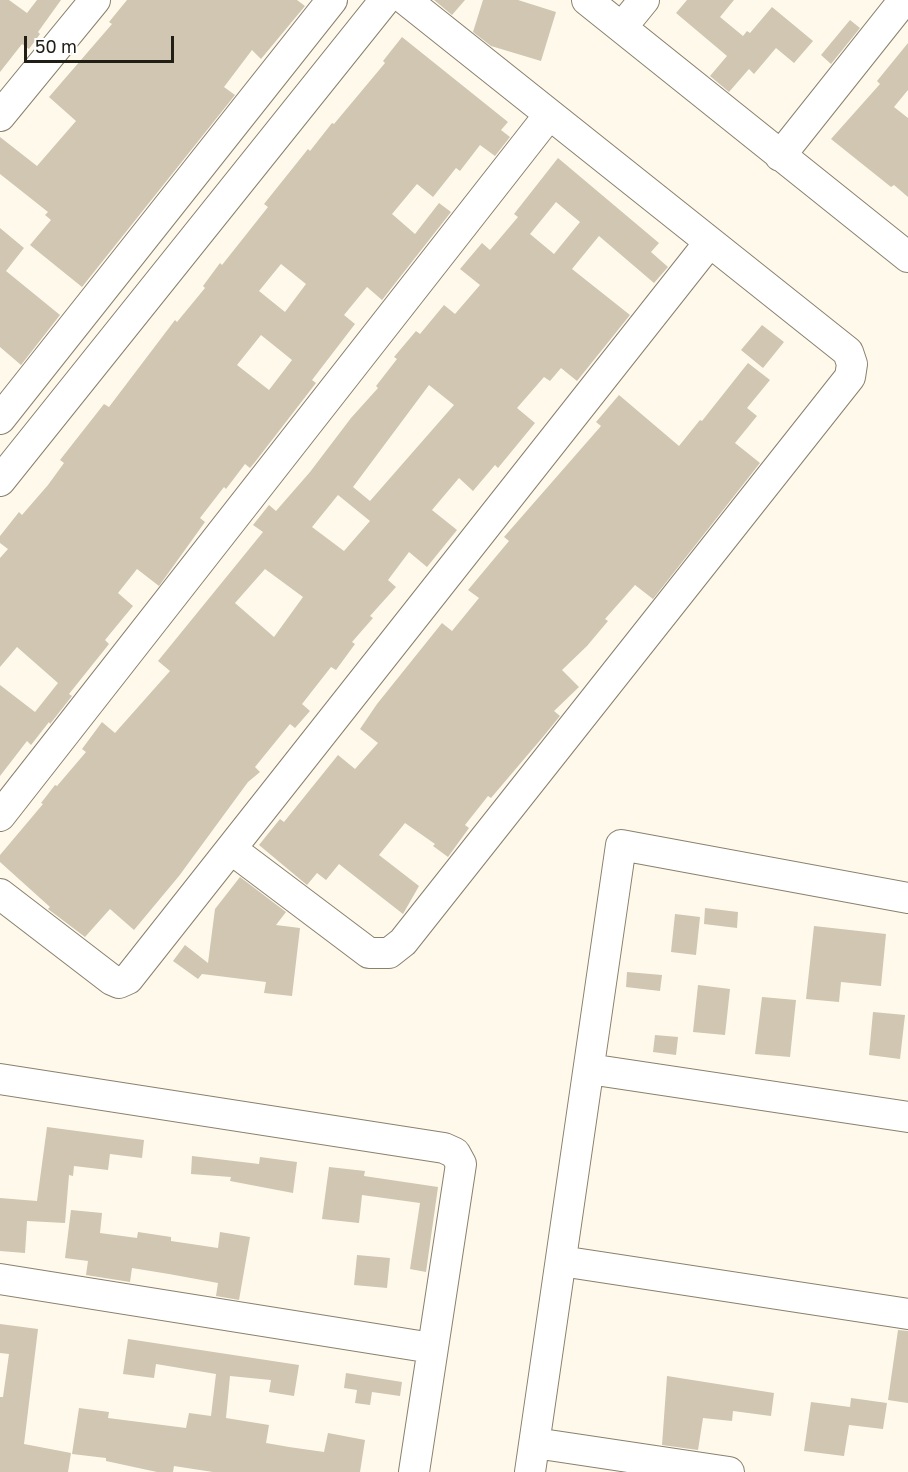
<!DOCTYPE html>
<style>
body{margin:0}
#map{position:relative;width:908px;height:1472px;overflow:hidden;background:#fff9ec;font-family:"Golos Text",sans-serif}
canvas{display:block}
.scale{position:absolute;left:24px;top:36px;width:150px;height:27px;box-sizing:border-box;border:3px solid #211e16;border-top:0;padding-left:8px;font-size:18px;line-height:21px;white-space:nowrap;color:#211e16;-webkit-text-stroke:4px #fff;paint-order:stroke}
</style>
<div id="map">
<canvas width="908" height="1472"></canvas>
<div class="scale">50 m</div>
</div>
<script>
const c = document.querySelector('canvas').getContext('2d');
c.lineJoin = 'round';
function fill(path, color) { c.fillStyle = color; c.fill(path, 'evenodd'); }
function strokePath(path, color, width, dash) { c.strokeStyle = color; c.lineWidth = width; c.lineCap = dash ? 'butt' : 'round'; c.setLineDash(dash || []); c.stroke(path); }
fill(new Path2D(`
 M 0,0 L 9,0 L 27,13 L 37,0 L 61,0 L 38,32 L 40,34 L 29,49 L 22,44 L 0,72 Z
 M 127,0 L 297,0 L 305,6 L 261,59 L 252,50 L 224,87 L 235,95 L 82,287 L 30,245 L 51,220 L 45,215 L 48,212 L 0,174 L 0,137 L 37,166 L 76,121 L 49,97 L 112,24 L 109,22 Z
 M 434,0 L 465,0 L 452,15 Z
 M 483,0 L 518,0 L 556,12 L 541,61 L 491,46 L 473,32 Z
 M 687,0 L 734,0 L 720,17 L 743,36 L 747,31 L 750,33 L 772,7 L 813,41 L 794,63 L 776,48 L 754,74 L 749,69 L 729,92 L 710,76 L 727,56 L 676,13 Z
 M 850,20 L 860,28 L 831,64 L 821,55 Z
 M 402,37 L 508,122 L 501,130 L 510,137 L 495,156 L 480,145 L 460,171 L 456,168 L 433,197 L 417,184 L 392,214 L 415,234 L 439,203 L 451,212 L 382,300 L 367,287 L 344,315 L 355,324 L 312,380 L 316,383 L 255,462 L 250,468 L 245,464 L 226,489 L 224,487 L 200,518 L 205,522 L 159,586 L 137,569 L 118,593 L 133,606 L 105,640 L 109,644 L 69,694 L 72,696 L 50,724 L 49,722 L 31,745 L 27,741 L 0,776 L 0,685 L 35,712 L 58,683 L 17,647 L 0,667 L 0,558 L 8,549 L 0,543 L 0,536 L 19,512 L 22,515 L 48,485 L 64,463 L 60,460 L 104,404 L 109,407 L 175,320 L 177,322 L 205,288 L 203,286 L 220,263 L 222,265 L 268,207 L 264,204 L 308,149 L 310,151 L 332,123 L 334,124 L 385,63 L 383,61 ZM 281,264 L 306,284 L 285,312 L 259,291 ZM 261,335 L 292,360 L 269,390 L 237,365 Z
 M 908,43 L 908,90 L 894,107 L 908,118 L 908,197 L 894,185 L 891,187 L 831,139 L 880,84 L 877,81 Z
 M 558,158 L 659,243 L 651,252 L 668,267 L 654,283 L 599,236 L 572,269 L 630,315 L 577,381 L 561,368 L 550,381 L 544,377 L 517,408 L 535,423 L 498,468 L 495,465 L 473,491 L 459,478 L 432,510 L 457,530 L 427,567 L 409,552 L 388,580 L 396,587 L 370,616 L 373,618 L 352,642 L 355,644 L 336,670 L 331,667 L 302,704 L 310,711 L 295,728 L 290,724 L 255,767 L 260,772 L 248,782 L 179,876 L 134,930 L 110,909 L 85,937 L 48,909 L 50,907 L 0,862 L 0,855 L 43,804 L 41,803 L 55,785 L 57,786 L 86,752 L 82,749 L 102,722 L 115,733 L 170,671 L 158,661 L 263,532 L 253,525 L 269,505 L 276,511 L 310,472 L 351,418 L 378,388 L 376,386 L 397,359 L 394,357 L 416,331 L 420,334 L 444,305 L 455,314 L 480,285 L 460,269 L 482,243 L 490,250 L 518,217 L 514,214 ZM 556,202 L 580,222 L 554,254 L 530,234 ZM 429,385 L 454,405 L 370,501 L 353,487 ZM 338,495 L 370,521 L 344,551 L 312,527 ZM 265,569 L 303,597 L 274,637 L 235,603 Z
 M 0,228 L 24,248 L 6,271 L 60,315 L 21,365 L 0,347 Z
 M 762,325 L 784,342 L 763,368 L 741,350 Z
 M 748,363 L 770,380 L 747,408 L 757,416 L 735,443 L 760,463 L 653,599 L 635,585 L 605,619 L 608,621 L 587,646 L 562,670 L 579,687 L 554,711 L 560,716 L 542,738 L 491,798 L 488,796 L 465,825 L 469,828 L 448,857 L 433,846 L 435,844 L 405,823 L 379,855 L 419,886 L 403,914 L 339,864 L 326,880 L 317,873 L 307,885 L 259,845 L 280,819 L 284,822 L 338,755 L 355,769 L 378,743 L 360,729 L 377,704 L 442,623 L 452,631 L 479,598 L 468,590 L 509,541 L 504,537 L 601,426 L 596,422 L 619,395 L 679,446 L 700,420 L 702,421 Z
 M 240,877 L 286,912 L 276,925 L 300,928 L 292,996 L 264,993 L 266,982 L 202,974 L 198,979 L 173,961 L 185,945 L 208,963 L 215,909 Z
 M 705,908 L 738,912 L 737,928 L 704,924 Z
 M 675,914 L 700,917 L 696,955 L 671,952 Z
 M 814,926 L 886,934 L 881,986 L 841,982 L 839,1002 L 806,999 Z
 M 627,972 L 662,975 L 660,991 L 626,987 Z
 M 698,985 L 730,989 L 725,1035 L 693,1032 Z
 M 762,997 L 796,1000 L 790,1057 L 755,1054 Z
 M 873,1012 L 905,1015 L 900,1059 L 869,1055 Z
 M 655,1035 L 678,1037 L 676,1055 L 653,1052 Z
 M 47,1127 L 144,1140 L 142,1158 L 110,1154 L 108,1170 L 74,1166 L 73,1176 L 69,1175 L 65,1223 L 27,1221 L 25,1253 L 0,1251 L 0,1198 L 37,1201 Z
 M 192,1156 L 259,1164 L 260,1157 L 297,1162 L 293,1193 L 230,1181 L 231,1177 L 191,1174 Z
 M 329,1167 L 365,1171 L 364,1176 L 438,1187 L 426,1272 L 410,1269 L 420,1203 L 362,1195 L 359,1223 L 322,1219 Z
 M 71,1210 L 102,1213 L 100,1233 L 137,1238 L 138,1232 L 171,1237 L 171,1241 L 218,1248 L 220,1232 L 250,1237 L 239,1300 L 216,1296 L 218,1283 L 169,1274 L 132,1268 L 130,1282 L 86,1275 L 88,1261 L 65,1258 Z
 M 357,1255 L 390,1258 L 387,1288 L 354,1285 Z
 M 0,1324 L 38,1329 L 24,1444 L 71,1453 L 68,1472 L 0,1472 L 0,1397 L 3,1397 L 9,1354 L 0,1353 Z
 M 898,1330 L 908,1331 L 908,1403 L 888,1400 Z
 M 128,1339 L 299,1365 L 294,1396 L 269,1392 L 271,1380 L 230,1376 L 226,1418 L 269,1425 L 266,1443 L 289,1447 L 324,1452 L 328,1433 L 365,1440 L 360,1472 L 213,1472 L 174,1466 L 173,1472 L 157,1472 L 106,1461 L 106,1458 L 72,1454 L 79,1408 L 109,1412 L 108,1418 L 186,1428 L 189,1413 L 211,1416 L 216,1374 L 156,1364 L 154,1378 L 123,1374 Z
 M 346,1373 L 402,1382 L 400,1396 L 372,1392 L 370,1405 L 355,1403 L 357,1390 L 344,1388 Z
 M 667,1376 L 774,1393 L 771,1416 L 733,1411 L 732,1421 L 703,1418 L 698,1450 L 662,1445 Z
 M 851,1398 L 887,1403 L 883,1429 L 849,1425 L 844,1456 L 804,1451 L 811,1402 L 850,1407 Z`), '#d0c6b1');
const minor = new Path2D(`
 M 587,0 L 908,257
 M 622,27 L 644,0
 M 0,116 L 95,0
 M 780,156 L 904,0
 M 0,419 L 332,0
 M 0,481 L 385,0
 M 0,816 L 549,115
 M 231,849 L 369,953 L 389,953 L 403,942 L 850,377 L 852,364 L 848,352 L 406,0
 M 0,894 L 112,980 L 119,983 L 128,979 L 709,243
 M 589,1069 L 908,1117
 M 0,1079 L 444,1148 L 455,1153 L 461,1164 L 414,1472
 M 561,1261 L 908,1314
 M 0,1279 L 432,1348
 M 535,1443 L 729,1472
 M 530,1472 L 621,845 L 908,898`);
strokePath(minor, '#8a816d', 32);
strokePath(minor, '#fff', 30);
</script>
